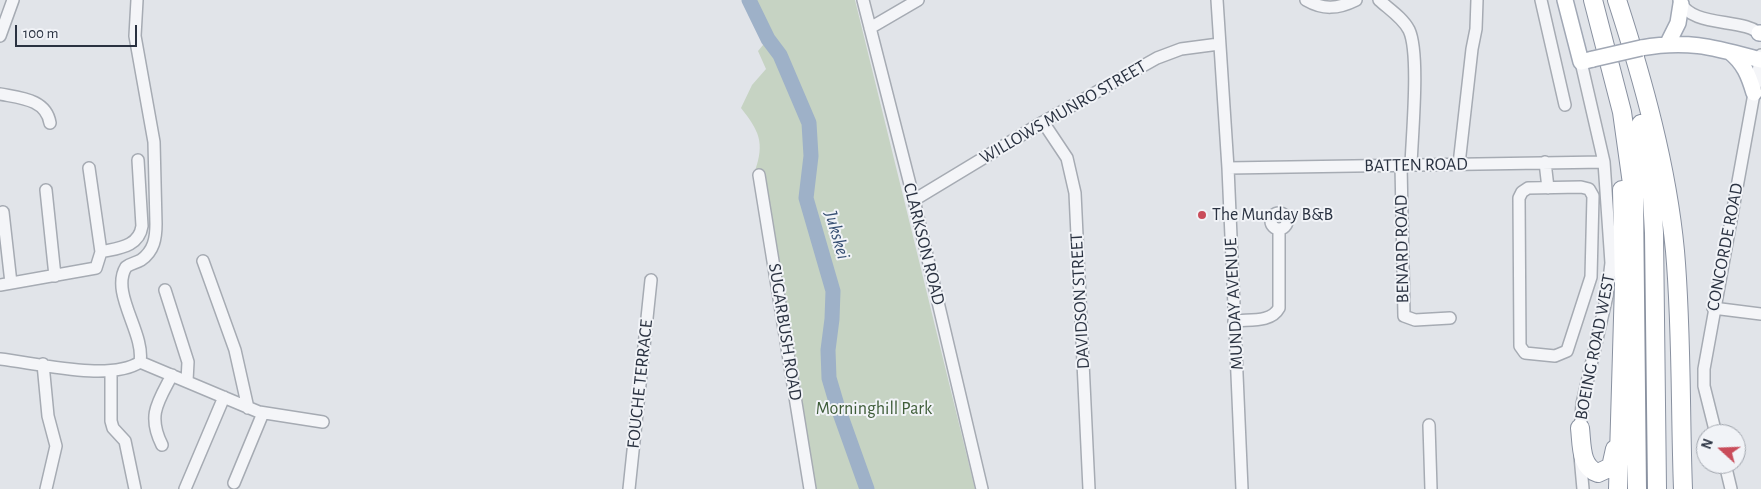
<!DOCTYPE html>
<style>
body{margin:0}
#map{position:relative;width:1761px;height:489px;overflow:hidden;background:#e1e4e9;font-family:"Alegreya Sans",sans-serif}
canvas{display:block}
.north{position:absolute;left:1696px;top:424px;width:50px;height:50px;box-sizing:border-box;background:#f1f3f7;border:1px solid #a1a6ae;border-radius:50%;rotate:290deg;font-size:14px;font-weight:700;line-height:20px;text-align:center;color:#2a3241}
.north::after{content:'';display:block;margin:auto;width:18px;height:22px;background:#c94c5a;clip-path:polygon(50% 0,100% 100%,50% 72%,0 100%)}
.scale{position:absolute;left:15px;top:25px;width:122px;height:22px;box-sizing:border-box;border:2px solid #2a3241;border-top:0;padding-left:6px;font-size:15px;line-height:18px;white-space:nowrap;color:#2a3241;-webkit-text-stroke:4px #f1f3f7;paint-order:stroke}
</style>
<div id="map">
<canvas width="1761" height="489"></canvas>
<div class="north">N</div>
<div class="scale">100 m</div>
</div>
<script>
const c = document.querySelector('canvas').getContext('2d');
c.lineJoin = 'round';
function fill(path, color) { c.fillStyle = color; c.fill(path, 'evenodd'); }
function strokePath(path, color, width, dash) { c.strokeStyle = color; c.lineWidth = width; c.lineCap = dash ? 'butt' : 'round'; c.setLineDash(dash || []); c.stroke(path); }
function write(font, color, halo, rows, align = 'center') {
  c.font = font + ' "Alegreya Sans",sans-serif'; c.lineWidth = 4; c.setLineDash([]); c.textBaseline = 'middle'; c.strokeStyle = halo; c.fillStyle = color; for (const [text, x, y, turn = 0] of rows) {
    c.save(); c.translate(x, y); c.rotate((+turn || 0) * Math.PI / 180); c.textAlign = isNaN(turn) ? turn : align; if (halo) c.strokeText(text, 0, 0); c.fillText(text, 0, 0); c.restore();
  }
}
fill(new Path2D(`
 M 749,0 L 855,0 L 975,489 L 807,489 L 755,171 C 765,142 759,131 741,108 L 752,85 L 766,69 L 758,51 L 768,39 Z`), '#c6d3c3');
strokePath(new Path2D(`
 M 749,0 L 768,39 L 780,55 L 809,123 L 811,156 L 806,198 L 833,291 L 832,319 L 828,350 L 829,378 L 837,405 L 867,489`), '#9eb1c8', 15);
const minor = new Path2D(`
 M 137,0 L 135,36 L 154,142 L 156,224 C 156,238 154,251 141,260 C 136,263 131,263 126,267 C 110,293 145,333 140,362
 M 863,0 L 914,200 L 982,489
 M 1217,0 L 1228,168 L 1242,489
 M 1306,0 C 1323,10 1338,9 1356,0
 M 1379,0 C 1389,9 1403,18 1409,30 C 1420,53 1412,135 1411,165
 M 1541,0 L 1565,105
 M 1679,0 C 1691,29 1745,17 1761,35
 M 870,28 L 918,0
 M 0,36 L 13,0
 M 0,94 C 20,98 46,99 50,123
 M 1043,122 L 1067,158 L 1075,193 L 1089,489
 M 1545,162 L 1548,188
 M 1459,164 L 1472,49 L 1476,29 L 1477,0
 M 1401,165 L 1404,316 L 1415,320 L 1450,318
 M 1228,168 L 1604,162
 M 759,175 L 810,489
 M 1581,187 L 1589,189 L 1593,196 L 1591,277 L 1567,351 L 1555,356 L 1525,353 L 1520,346 L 1519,198 L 1522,192 L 1528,188 Z
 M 46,190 L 55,276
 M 914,200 L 1043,122 L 1157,58 L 1181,49 L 1219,44
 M 3,212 L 11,283
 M1271 221a8 8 0 1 1 16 0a8 8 0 1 1-16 0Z
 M 101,252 C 118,248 139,247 142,226 L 138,160
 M 203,261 L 235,350 L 248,408
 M 0,285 L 96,268 L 101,252 L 89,168
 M 165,290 L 188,362 L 187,381
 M 1713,308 L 1761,314
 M 1234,321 C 1249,319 1271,323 1279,308 L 1279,230
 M 0,359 C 36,363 110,382 140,362
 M 140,362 L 259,412 L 323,422
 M 43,364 L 48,416 L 56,446 L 46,489
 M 111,371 L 111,421 L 113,428 L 125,441 L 135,489
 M 1429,425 L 1431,489
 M 1716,434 L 1704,386 L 1704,369 L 1761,55
 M 1580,435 L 1582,404 L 1607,296 L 1611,263 L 1604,162 L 1581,62
 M 162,445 C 147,415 158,402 172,375
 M 1580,456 L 1583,489
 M 1725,464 L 1731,489
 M 234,483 L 263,413
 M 185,489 L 224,397
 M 629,489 L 651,280`);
const major = new Path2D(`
 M 1565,0 L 1581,62 L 1593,59
 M 1759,33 L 1761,33
 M 1668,43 L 1678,23 L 1681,4
 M 1641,48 C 1689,39 1716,48 1761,60
 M 1730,52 C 1744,63 1749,76 1754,93`);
const highway = new Path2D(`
 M 1593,0 L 1622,112 L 1634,198 L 1637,489
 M 1617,0 C 1643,80 1667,166 1675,251 C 1682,330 1680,409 1683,489
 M 1641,124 L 1652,197 L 1654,233 L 1657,489
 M 1580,428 C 1582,445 1580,467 1598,473 L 1611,467 L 1615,449
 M 1618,489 L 1624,284 L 1622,190`);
strokePath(minor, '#a6abb3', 14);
strokePath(major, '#a1a8b5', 18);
strokePath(highway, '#8991a0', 20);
strokePath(minor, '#f4f5f8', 11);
strokePath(major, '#fff', 15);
strokePath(highway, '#fff', 18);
const majorBridge = new Path2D(`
 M 1593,59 L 1641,48`);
strokePath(majorBridge, '#a1a8b5', 18, []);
strokePath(majorBridge, '#fff', 15);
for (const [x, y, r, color] of [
 [1202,215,5,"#c94c5a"]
]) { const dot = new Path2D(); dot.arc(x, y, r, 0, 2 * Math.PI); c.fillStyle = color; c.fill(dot); strokePath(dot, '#f1f3f7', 2); }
write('18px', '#2a3241', '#f1f3f7', [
 ["WILLOWS MUNRO STREET",1063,112,-30],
 ["BATTEN ROAD",1416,165,-1],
 ["CLARKSON ROAD",924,244,76],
 ["CONCORDE ROAD",1725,247,-79],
 ["BENARD ROAD",1402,249,-91],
 ["DAVIDSON STREET",1080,301,-93],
 ["MUNDAY AVENUE",1234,304,-93],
 ["SUGARBUSH ROAD",785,332,81],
 ["BOEING ROAD WEST",1595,347,-79],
 ["FOUCHE TERRACE",640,384,-84]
]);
write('18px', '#2a3241', '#f1f3f7', [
 ["The Munday B&B",1212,215]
], 'left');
write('18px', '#3e5c38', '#f1f3f7', [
 ["Morninghill Park",874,409]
]);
write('italic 19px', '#364f73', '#f1f3f7', [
 ["Jukskei",837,235,74]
]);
</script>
